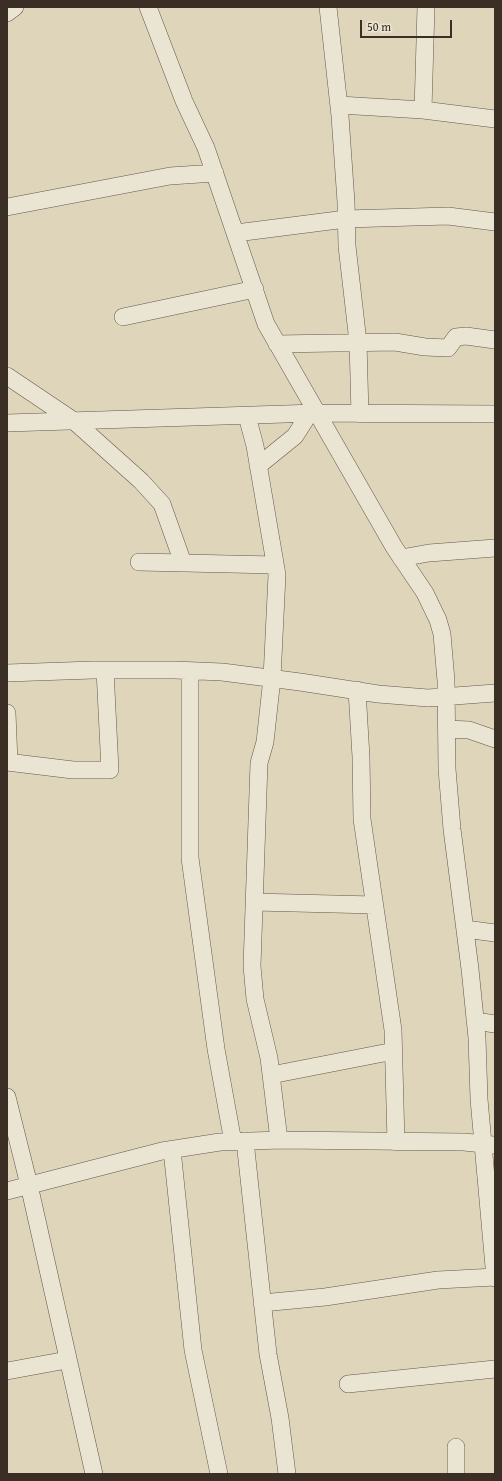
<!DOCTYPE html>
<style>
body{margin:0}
#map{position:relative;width:502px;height:1481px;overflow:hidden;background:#ded5ba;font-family:"Gentium Book Plus",serif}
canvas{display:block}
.frame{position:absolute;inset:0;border:8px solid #3b2e24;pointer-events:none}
.scale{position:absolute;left:360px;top:20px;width:92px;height:18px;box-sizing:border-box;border:2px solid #3b2e24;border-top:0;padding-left:5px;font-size:12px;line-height:14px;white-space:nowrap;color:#3b2e24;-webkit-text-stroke:3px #eae4d2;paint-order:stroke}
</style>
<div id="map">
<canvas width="502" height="1481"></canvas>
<div class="frame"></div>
<div class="scale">50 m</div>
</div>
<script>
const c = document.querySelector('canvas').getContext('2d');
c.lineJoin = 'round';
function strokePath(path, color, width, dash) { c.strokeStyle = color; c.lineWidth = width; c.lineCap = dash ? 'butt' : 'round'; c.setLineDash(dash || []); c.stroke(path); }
const minor = new Path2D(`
 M 148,7 L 184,101 L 206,148 L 266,324 L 394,547 L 425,593 L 438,620 L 442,634 L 446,681 L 447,769 L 452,829 L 470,969 L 477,1038 L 479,1099 L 495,1278
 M 328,7 L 340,116 L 346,202 L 347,246 L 358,342 L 360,414
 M 7,13 L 15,7
 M 339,105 L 423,110 L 495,119
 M 423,110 L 426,7
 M 7,207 L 170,176 L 215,173
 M 236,233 L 346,219 L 448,216 L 495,222
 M 123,317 L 255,289
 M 277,344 L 395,342 L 425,347 L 448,348 L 456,337 L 466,336 L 495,340
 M 7,376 L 74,421 L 141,481 L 162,504 L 183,563
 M 247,416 L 255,446 L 277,575 L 272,678 L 265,742 L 259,763 L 252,966 L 255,999 L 269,1058 L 279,1140
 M 7,423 L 316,413 L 495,414
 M 258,466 L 295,436 L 309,414
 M 401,558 L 429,553 L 495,548
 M 139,562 L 275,565
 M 190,671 L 190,858 L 216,1049 L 233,1142
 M 7,673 L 93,670 L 175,670 L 222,672 L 300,682 L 378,694 L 428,698 L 495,693
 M 357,690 L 361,757 L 362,819 L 393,1030 L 396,1142
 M 7,713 L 9,762
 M 448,729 L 469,730 L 495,739
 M 7,762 L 73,770 L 110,770 L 105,670
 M 254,902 L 374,905
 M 465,929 L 495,933
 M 475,1021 L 495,1024
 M 271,1075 L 394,1051
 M 7,1097 L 29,1185 L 94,1474
 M 245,1141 L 268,1354 L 280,1418 L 287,1474
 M 172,1150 L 193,1350 L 219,1474
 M 7,1191 L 162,1151 L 220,1142 L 282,1140 L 464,1142 L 493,1145
 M 262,1303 L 325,1297 L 438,1280 L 495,1277
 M 7,1371 L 67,1360
 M 348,1384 L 495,1369
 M 456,1447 L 456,1474`);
strokePath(minor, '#64584a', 18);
strokePath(minor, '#eae4d2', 17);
</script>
